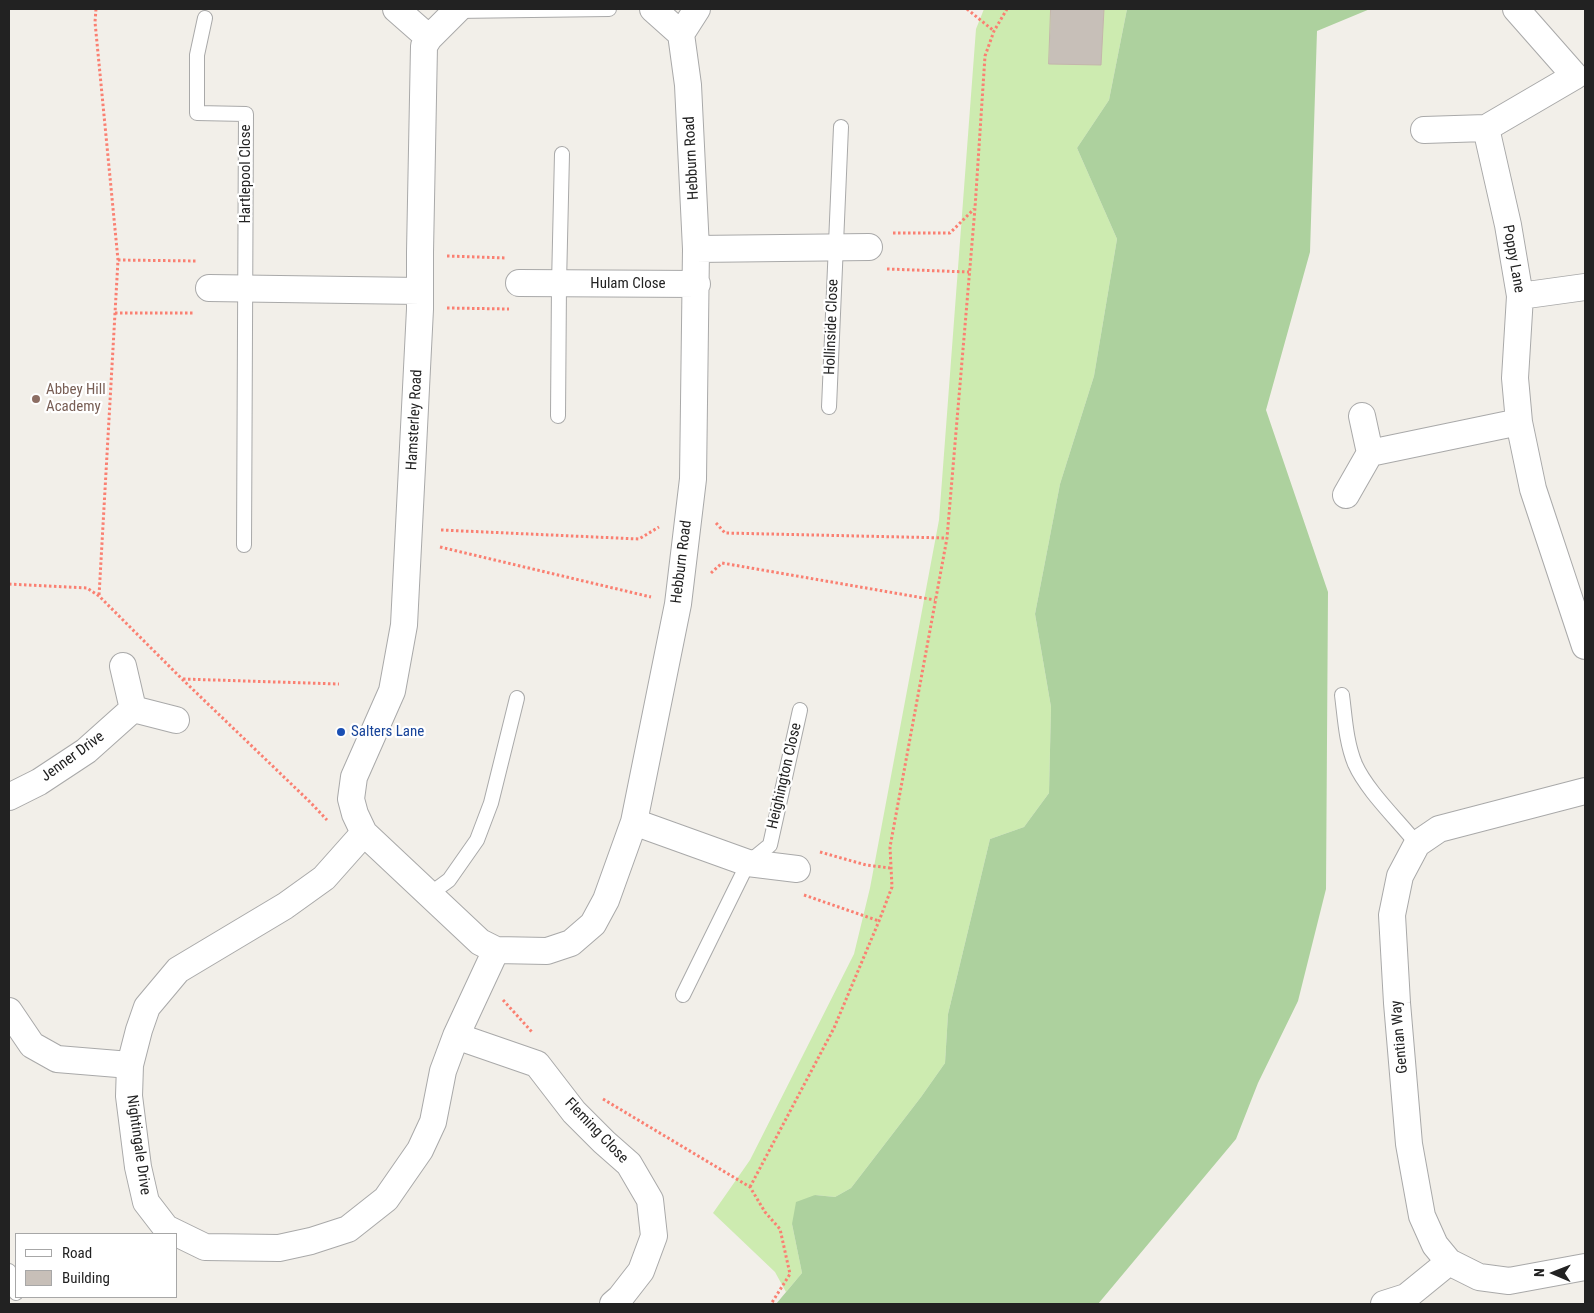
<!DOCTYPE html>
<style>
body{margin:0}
#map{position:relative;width:1594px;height:1313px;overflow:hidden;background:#f2efe9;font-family:"Roboto Condensed",sans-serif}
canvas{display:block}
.frame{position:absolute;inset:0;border:10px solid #222;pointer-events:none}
.legend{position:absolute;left:15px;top:1233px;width:162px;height:65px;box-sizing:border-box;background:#fff;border:1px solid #a7a7a7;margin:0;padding:6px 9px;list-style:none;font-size:15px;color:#222}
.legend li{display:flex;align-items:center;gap:10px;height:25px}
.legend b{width:25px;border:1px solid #a7a7a7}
.north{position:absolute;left:1529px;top:1248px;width:50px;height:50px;-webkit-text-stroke:4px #fff;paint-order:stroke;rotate:271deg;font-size:14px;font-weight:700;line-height:20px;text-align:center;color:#222}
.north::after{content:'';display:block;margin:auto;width:18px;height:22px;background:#222;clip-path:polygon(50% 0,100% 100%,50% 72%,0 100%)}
</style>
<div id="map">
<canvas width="1594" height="1313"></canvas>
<div class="frame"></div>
<ul class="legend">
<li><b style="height:6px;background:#fff"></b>Road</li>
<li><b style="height:14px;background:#c7bfb8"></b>Building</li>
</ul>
<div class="north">N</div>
</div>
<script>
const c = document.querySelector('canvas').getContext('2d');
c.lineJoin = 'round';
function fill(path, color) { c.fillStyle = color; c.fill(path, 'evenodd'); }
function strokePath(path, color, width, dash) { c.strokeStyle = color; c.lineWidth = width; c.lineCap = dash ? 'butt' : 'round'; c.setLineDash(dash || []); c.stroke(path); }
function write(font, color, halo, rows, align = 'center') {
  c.font = font + ' "Roboto Condensed",sans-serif'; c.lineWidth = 4.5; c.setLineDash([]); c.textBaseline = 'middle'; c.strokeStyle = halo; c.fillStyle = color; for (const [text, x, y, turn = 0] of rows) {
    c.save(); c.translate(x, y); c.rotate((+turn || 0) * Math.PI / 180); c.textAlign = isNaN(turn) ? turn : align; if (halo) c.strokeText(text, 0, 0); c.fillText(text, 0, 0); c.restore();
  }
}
fill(new Path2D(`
 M 984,9 L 1127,9 L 1109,100 L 1077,148 L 1117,239 L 1094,376 L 1060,484 L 1035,614 L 1051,707 L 1049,793 L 1024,827 L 990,839 L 948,1014 L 945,1063 L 921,1097 L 851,1188 L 835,1197 L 815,1195 L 792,1224 L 802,1273 L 786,1292 L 775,1272 L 713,1213 L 750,1160 L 854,954 L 870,888 L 939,520 L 976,29 Z`), '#cdebb0');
fill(new Path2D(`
 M 1127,9 L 1370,9 L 1317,31 L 1310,252 L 1266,410 L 1328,592 L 1326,889 L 1298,1001 L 1258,1083 L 1236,1139 L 1098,1304 L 776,1304 L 802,1273 L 792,1224 L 796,1202 L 815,1195 L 835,1197 L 851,1188 L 921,1097 L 945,1063 L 948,1014 L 990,839 L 1024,827 L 1049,793 L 1051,707 L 1035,614 L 1060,484 L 1094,376 L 1117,239 L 1077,148 L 1109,100 Z`), '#add19e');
const building = new Path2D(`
 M 1051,9 L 1104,9 L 1101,65 L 1049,64 Z`);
fill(building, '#c7bfb8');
strokePath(building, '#c4b6ab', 1);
const lane = new Path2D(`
 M 455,11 L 609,9
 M 205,18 L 197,55 L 197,113 L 246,114 L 244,545
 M 829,407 L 841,127
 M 558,416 L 559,284 L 562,154
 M 1342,695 C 1345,718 1346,742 1355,764 C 1367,791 1398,820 1417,844
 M 430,894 L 449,880 L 477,840 L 491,803 L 517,698
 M 683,995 L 748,863 L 770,845 L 800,710
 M 9,1271 L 16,1293`);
const street = new Path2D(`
 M 396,9 L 429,38
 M 458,9 L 429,38 L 424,46 L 420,252 L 420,309 L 404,625 L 392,691 L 354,777 L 351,799 L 355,814 L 364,833 L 480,942 L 496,950 L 547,951 L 571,943 L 593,924 L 606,900 L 634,822 L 678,604 L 693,479 L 696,249 L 688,85 L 681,34 L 653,9
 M 681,34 L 697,9
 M 1486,128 L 1508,225 L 1520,296 L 1515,378 L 1519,422 L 1533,489 L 1585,646
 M 1424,130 L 1486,128 L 1575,76 L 1516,9
 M 696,249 L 869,247
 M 519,283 L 697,284
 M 209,288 L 420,291
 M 1520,296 L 1585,287
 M 1370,453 L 1519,422
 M 1346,495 L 1370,453 L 1362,416
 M 123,666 L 133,709 L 176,720
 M 1585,791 L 1439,829 L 1417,844 L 1400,876 L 1392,915 L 1397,1003 L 1409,1144 L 1422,1216 L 1435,1245 L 1449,1262 L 1479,1277 L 1509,1281 L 1585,1267
 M 9,797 L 39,782 L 86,751 L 133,709
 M 634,822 L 748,863 L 797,869
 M 364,833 L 324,878 L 285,906 L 178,970 L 147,1007 L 139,1030 L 130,1065 L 129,1096 L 138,1167 L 146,1202 L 166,1228 L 205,1247 L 279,1248 L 311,1241 L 348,1229 L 386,1199 L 420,1150 L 433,1122 L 443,1071 L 456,1036 L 496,950
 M 9,1011 L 32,1045 L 57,1059 L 130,1065
 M 456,1036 L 537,1064 L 574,1112 L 604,1142 L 629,1164 L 650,1200 L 654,1236 L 641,1271 L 620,1298 L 613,1304
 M 1384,1304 L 1406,1297 L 1449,1262`);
strokePath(lane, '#a9a9a9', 16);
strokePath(street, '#a9a9a9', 28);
strokePath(new Path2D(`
 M 96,9 L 95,22 L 118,260 L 99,596
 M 967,9 L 994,31
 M 893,233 L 950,233 L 974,209
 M 447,256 L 506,258
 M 118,260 L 198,261
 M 887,269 L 969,272
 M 447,308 L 509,309
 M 115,313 L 195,313
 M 716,523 L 725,533 L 947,538
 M 441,530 L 639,539 L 659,527
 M 440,547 L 651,597
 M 711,573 L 722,563 L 935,600
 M 9,584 L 87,588 L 99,596 L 182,679 L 310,802 L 327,820
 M 183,679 L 339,684
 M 820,852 L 866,865 L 890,868
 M 804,895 L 879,921
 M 503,1000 L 532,1032
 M 603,1099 L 750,1187 L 765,1212 L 780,1229 L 790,1274 L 771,1304
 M 750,1187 L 834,1028 L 879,921 L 892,887 L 890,847 L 947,538 L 975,208 L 985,56 L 994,31 L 1007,9`), '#fa8072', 3, [2.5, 2.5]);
strokePath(lane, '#fff', 14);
strokePath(street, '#fff', 26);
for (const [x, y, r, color] of [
 [36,399,5,"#8d6e63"],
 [341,732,5,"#1a4fb4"]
]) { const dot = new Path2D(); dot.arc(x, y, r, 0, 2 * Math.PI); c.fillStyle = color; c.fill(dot); strokePath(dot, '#fff', 2); }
write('15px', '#222', '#fff', [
 ["Hebburn Road",692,158,-93],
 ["Hartlepool Close",246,174,-90],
 ["Poppy Lane",1513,259,80],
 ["Hulam Close",628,284],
 ["Hollinside Close",832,327,-88],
 ["Hamsterley Road",415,420,-87],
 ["Hebburn Road",682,562,-83],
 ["Jenner Drive",73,757,-36],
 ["Heighington Close",785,776,-77],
 ["Gentian Way",1400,1037,-95],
 ["Fleming Close",596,1131,46],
 ["Nightingale Drive",138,1145,82]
]);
write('15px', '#785e54', '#fff', [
 ["Abbey Hill",46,390],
 ["Academy",46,407]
], 'left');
write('15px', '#164399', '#fff', [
 ["Salters Lane",351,732]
], 'left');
</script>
